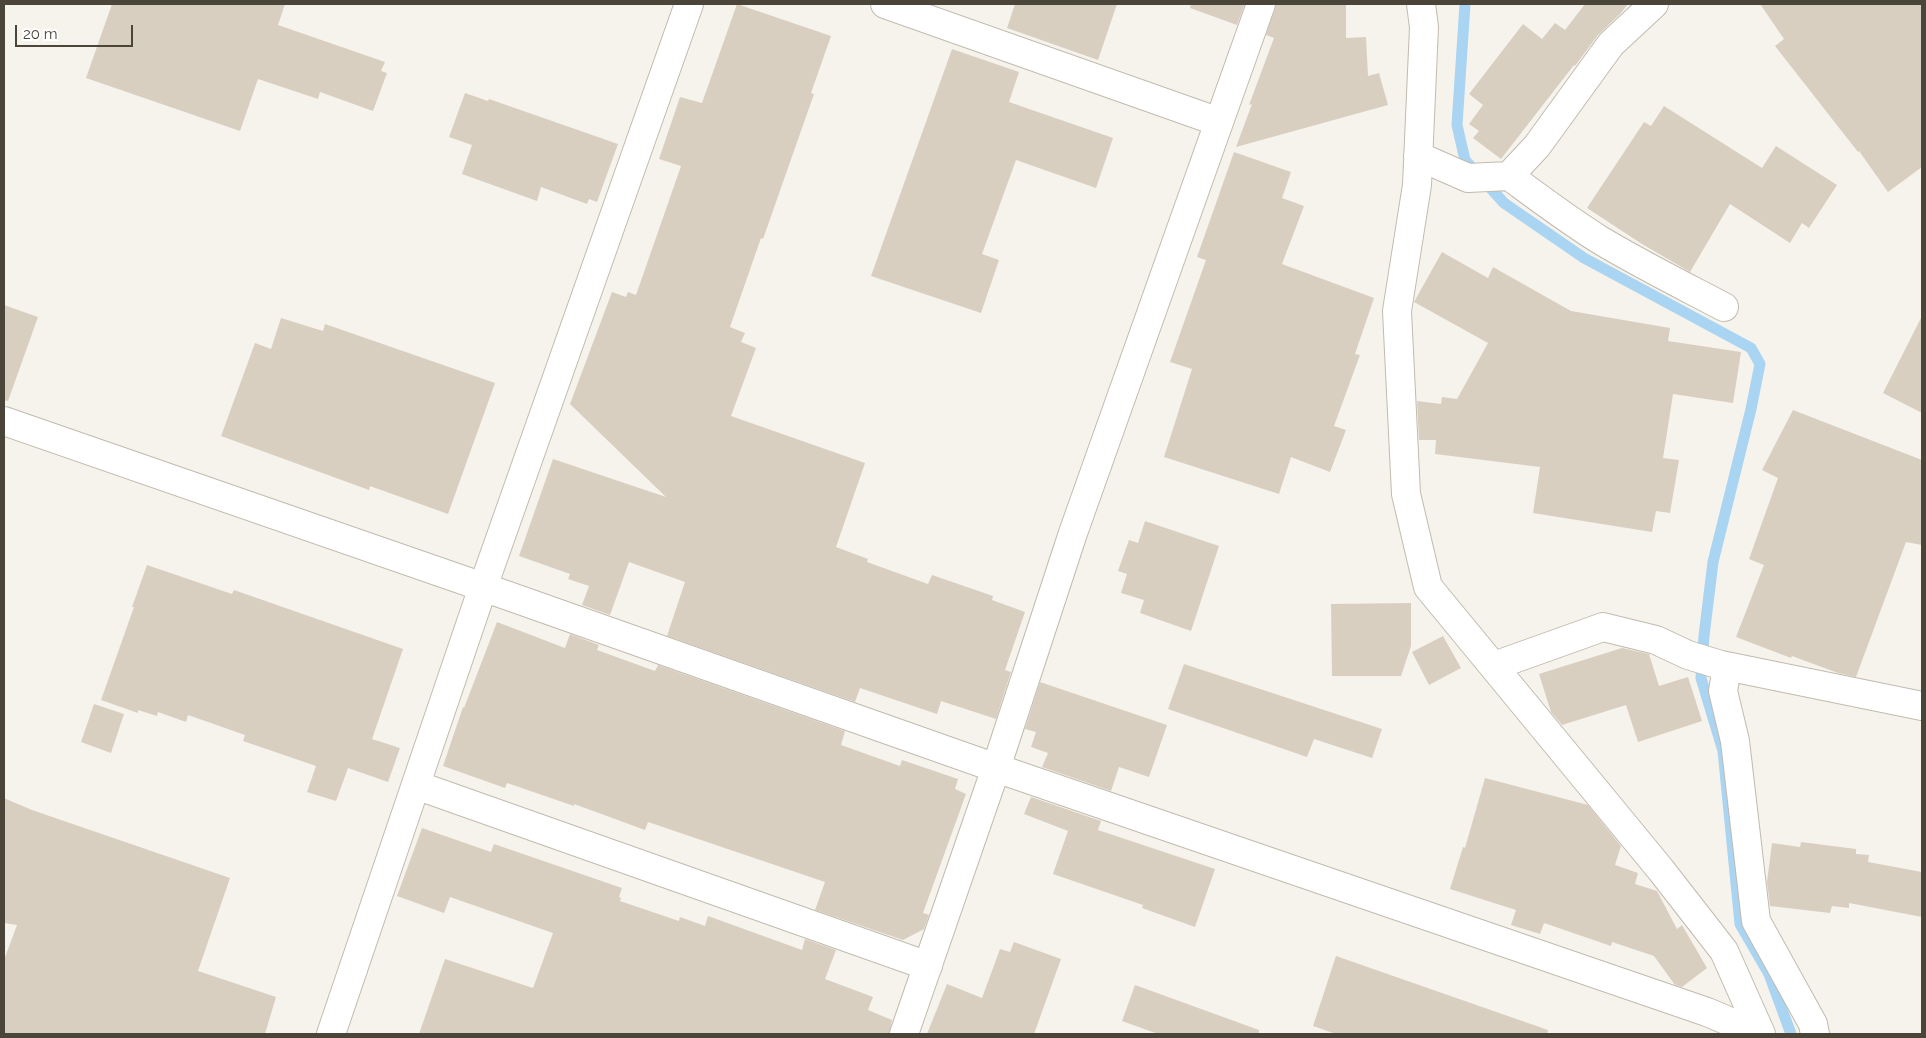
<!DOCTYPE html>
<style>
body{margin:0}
#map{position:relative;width:1926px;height:1038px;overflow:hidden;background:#f6f3ec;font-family:Raleway,sans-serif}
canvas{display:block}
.frame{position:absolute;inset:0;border:5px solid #4b4439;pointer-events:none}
.scale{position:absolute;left:15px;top:25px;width:118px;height:22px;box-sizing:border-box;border:2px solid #4b4439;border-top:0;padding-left:6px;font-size:15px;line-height:18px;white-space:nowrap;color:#4b4439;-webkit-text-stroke:4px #fff;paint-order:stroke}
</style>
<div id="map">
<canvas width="1926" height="1038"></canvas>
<div class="frame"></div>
<div class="scale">20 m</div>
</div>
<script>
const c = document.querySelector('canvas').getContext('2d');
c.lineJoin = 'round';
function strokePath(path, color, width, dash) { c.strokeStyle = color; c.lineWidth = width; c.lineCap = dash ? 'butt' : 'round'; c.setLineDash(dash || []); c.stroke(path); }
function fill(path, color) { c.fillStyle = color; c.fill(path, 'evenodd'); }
strokePath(new Path2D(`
 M 1465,4 L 1457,125 L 1465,160 L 1504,203 L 1584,258 L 1751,348 L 1760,364 L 1751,409 L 1713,562 L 1704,636 L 1701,678 L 1723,751 L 1740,924 L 1769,974 L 1791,1034`), '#a9d4f2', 11);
fill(new Path2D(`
 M 112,4 L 285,4 L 278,25 L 385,62 L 381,71 L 387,73 L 373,111 L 320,92 L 318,99 L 258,79 L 240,131 L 86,78 Z
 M 737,4 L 831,36 L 811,93 L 814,94 L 763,239 L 761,238 L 730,327 L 745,333 L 741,342 L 756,348 L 731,416 L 865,463 L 836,547 L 868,559 L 867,562 L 928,584 L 932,575 L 993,596 L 992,600 L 1025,612 L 1005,670 L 1011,672 L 996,719 L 941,701 L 937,714 L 860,688 L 855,702 L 667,636 L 685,582 L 629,562 L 610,615 L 582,605 L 589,586 L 568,579 L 570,574 L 519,556 L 553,459 L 666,497 L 570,404 L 612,292 L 626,297 L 628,292 L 636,295 L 681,166 L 659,159 L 680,97 L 702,103 Z
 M 1015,4 L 1117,4 L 1098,60 L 1007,28 Z
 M 1191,4 L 1245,4 L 1237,25 L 1190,8 Z
 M 1276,4 L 1346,4 L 1346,38 L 1366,37 L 1368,76 L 1379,73 L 1388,105 L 1236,147 L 1252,104 L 1249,105 L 1274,38 L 1266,35 Z
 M 1585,4 L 1628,4 L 1621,13 L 1598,35 L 1575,66 L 1574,65 L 1501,159 L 1473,138 L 1479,131 L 1469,124 L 1483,105 L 1469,94 L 1523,24 L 1542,39 L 1555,23 L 1565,30 Z
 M 1760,4 L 1922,4 L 1922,167 L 1888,192 L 1859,151 L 1858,152 L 1775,46 L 1784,39 Z
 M 952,49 L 1019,72 L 1009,102 L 1113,138 L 1096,188 L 1016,160 L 982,254 L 999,260 L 981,313 L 871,276 Z
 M 465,93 L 488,101 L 489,99 L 618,144 L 597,202 L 589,199 L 587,204 L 541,187 L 537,201 L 462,174 L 472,145 L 449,137 Z
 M 1664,106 L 1762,168 L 1776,146 L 1837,185 L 1809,228 L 1802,223 L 1790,243 L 1730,204 L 1690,272 L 1642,244 L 1587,208 L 1644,122 L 1651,126 Z
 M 1234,152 L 1291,172 L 1282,198 L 1304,206 L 1282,264 L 1374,298 L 1355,354 L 1360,355 L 1334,426 L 1346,430 L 1330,472 L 1291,457 L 1279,494 L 1164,457 L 1192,369 L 1170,362 L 1206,260 L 1197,257 Z
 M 1442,252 L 1488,278 L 1493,267 L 1571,311 L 1670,328 L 1668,341 L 1741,352 L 1733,403 L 1673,394 L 1663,458 L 1679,460 L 1670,513 L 1656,511 L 1652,532 L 1533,513 L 1540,467 L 1435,454 L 1436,440 L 1419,440 L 1417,401 L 1441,404 L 1442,397 L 1457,399 L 1488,343 L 1414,302 Z
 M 4,305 L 38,317 L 8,401 L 4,400 Z
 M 1922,316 L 1922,413 L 1883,393 Z
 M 281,318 L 323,331 L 325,324 L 495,383 L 448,514 L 370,486 L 369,490 L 221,436 L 255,343 L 271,349 Z
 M 1793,410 L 1922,460 L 1922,545 L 1906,542 L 1856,677 L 1838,673 L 1792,656 L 1791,658 L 1736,637 L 1764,565 L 1749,559 L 1778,478 L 1762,470 Z
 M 1145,521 L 1219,546 L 1191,631 L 1140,613 L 1144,600 L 1121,593 L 1127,574 L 1118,571 L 1129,540 L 1138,543 Z
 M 147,565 L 232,594 L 234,590 L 403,649 L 372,739 L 400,748 L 388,782 L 348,768 L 336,801 L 307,792 L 316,766 L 243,741 L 245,735 L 188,715 L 186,722 L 158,712 L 157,716 L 138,710 L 138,713 L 101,700 L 134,607 L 132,607 Z
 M 1411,603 L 1411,646 L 1401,676 L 1332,676 L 1331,604 Z
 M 497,622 L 565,648 L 570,634 L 599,645 L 597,650 L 655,671 L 658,665 L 845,731 L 841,745 L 900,766 L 902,760 L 958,779 L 955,789 L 966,794 L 923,913 L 929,915 L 924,929 L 903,940 L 815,910 L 825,882 L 648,822 L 645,830 L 574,804 L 574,806 L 507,783 L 505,788 L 443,766 L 463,707 L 464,708 Z
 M 1443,636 L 1461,668 L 1429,685 L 1412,652 Z
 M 1622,648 L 1649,654 L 1659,686 L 1688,677 L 1702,721 L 1638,742 L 1626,705 L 1562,725 L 1551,712 L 1539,674 Z
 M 1184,664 L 1382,729 L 1372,758 L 1314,739 L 1307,757 L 1168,709 Z
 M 1040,682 L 1167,725 L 1149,777 L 1119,767 L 1111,791 L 1042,767 L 1048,753 L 1031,747 L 1036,732 L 1025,729 Z
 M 94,704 L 124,714 L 111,753 L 81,742 Z
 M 1485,778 L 1588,805 L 1621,846 L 1615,865 L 1638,873 L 1635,884 L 1657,891 L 1677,929 L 1682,925 L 1707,968 L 1682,987 L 1675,985 L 1654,956 L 1612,942 L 1611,946 L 1544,923 L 1540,934 L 1511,925 L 1516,910 L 1450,889 L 1463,847 L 1465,848 Z
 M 1031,797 L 1101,821 L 1098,830 L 1215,869 L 1195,927 L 1142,908 L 1143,905 L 1053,874 L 1068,831 L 1024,814 Z
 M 4,798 L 32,810 L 230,878 L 198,971 L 276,997 L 265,1034 L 4,1034 L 4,960 L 17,925 L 4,923 Z
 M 422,828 L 491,852 L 494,844 L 622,888 L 619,897 L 621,898 L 620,901 L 679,921 L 680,917 L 705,926 L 708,916 L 802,950 L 805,939 L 836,950 L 825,979 L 873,997 L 868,1010 L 892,1020 L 889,1034 L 419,1034 L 445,959 L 533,988 L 553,933 L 450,897 L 444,913 L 397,896 Z
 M 1801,842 L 1856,849 L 1856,854 L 1869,855 L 1868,862 L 1922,872 L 1922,917 L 1849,903 L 1849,908 L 1832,906 L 1830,913 L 1770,906 L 1767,882 L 1772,843 L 1800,847 Z
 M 1014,942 L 1061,959 L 1034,1034 L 927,1034 L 947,984 L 982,998 L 1000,949 L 1010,952 Z
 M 1336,956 L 1548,1030 L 1547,1034 L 1336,1034 L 1313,1026 Z
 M 1135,985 L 1259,1030 L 1259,1034 L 1158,1034 L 1122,1021 Z`), '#d8cfc1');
const minor = new Path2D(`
 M 885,4 L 1219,122
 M 1421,4 L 1424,27 L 1417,185 L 1397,311 L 1406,494 L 1428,587 L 1661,870 L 1724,951 L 1761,1034
 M 1418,156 L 1468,178 L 1509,176 C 1539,198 1568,220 1600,240 C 1640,264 1682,285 1724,307
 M 1509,176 L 1537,146 L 1611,44 L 1654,4
 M 4,421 L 483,587 L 996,768 L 1707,1012 L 1759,1034
 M 1494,666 L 1603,627 L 1656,640 L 1688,655 L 1721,665 L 1922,706
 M 1727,667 L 1723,691 L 1735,741 L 1756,921 L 1813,1024 L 1815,1034
 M 416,785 L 928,966
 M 331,1034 L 483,587 L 689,4
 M 904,1034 L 996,768 L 1073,533 L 1261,4`);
strokePath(minor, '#c2bbae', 30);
strokePath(minor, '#fff', 28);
</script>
